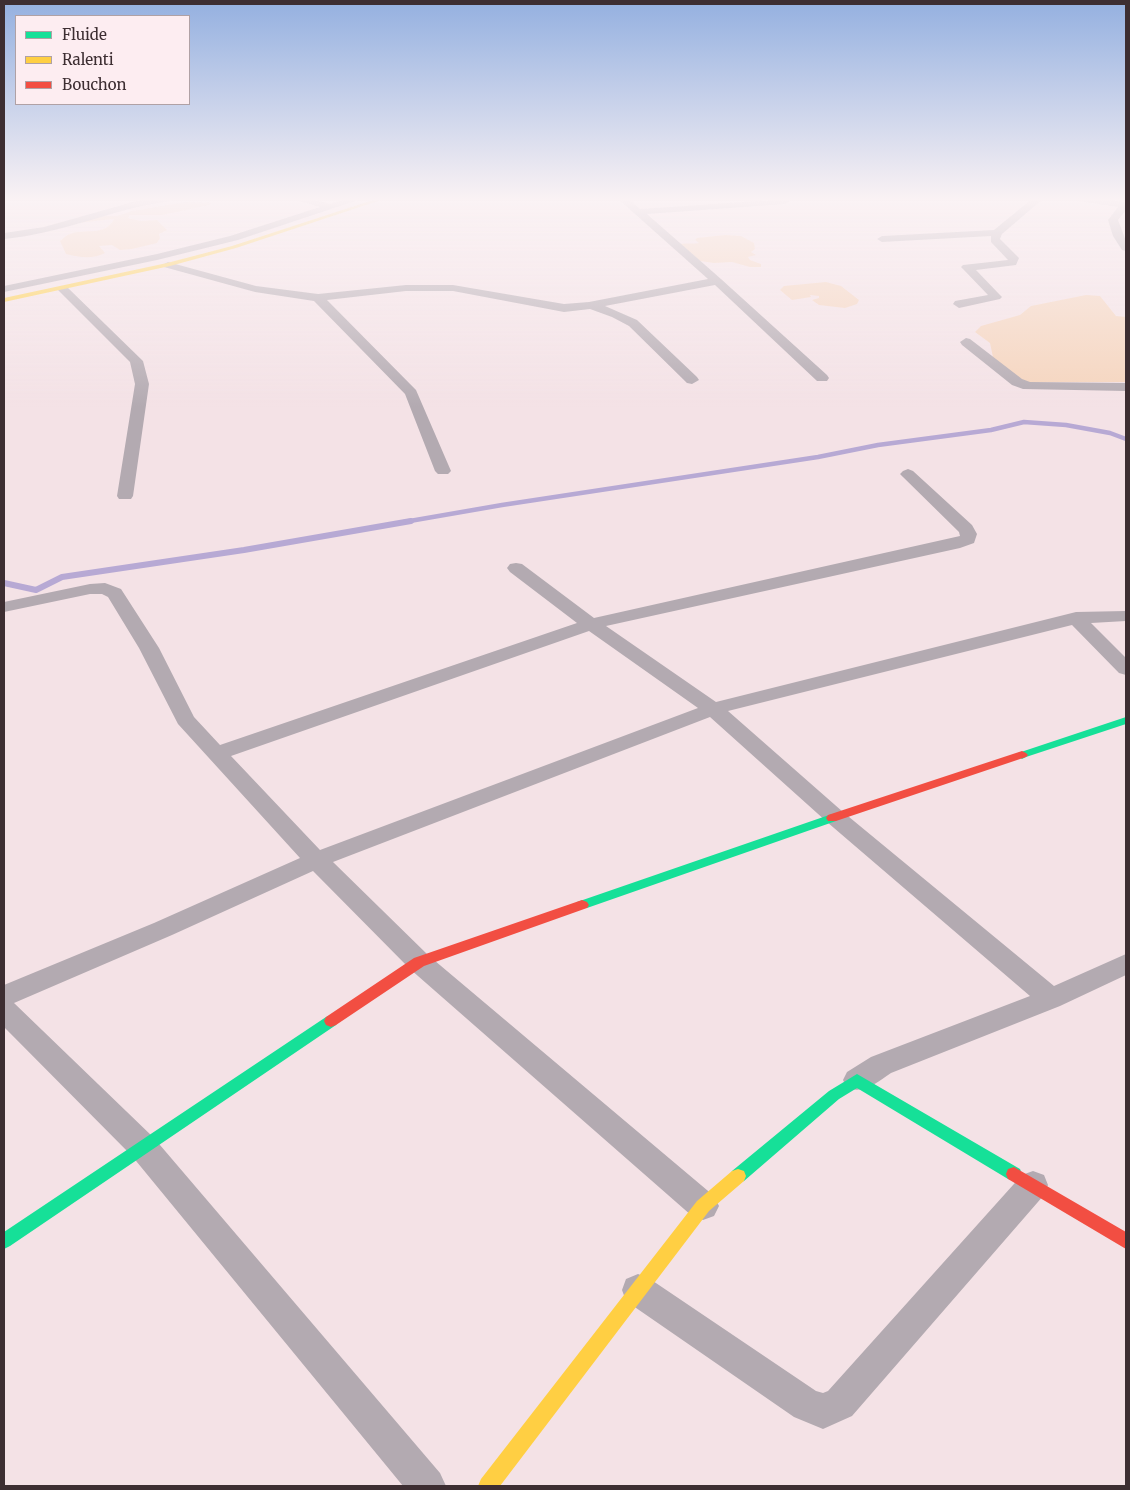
<!DOCTYPE html>
<style>
body{margin:0}
#map{position:relative;width:1130px;height:1490px;overflow:hidden;background:#f4e2e6;font-family:Merriweather,serif}
canvas{display:block}
.frame{position:absolute;inset:0;border:5px solid #3d2e32;pointer-events:none}
.legend{position:absolute;left:15px;top:15px;width:175px;height:90px;box-sizing:border-box;background:#fdedf1;border:1px solid #b0a1a5;margin:0;padding:6px 9px;list-style:none;font-size:15px;color:#3d2e32}
.legend li{display:flex;align-items:center;gap:10px;height:25px}
.legend b{width:25px;border:1px solid #b0a1a5}
</style>
<div id="map">
<canvas width="1130" height="1490"></canvas>
<div class="frame"></div>
<ul class="legend">
<li><b style="height:6px;background:#16e098"></b>Fluide</li>
<li><b style="height:6px;background:#ffcf43"></b>Ralenti</li>
<li><b style="height:6px;background:#f24e42"></b>Bouchon</li>
</ul>
</div>
<script>
const c = document.querySelector('canvas').getContext('2d');
c.lineJoin = 'round';
function fill(path, color) { c.fillStyle = color; c.fill(path, 'evenodd'); }
function strokePath(path, color, width, dash) { c.strokeStyle = color; c.lineWidth = width; c.lineCap = dash ? 'butt' : 'round'; c.setLineDash(dash || []); c.stroke(path); }
fill(new Path2D(`
 M 185,202 L 211,203 L 210,205 L 162,215 L 130,215 L 128,218 L 140,221 L 157,220 L 167,230 L 159,234 L 160,238 L 157,243 L 132,249 L 120,250 L 112,245 L 99,246 L 105,253 C 92,260 79,257 66,254 L 60,241 C 63,239 66,235 70,234 C 84,228 106,237 114,219 L 76,223 L 97,216 L 117,216 L 132,211 Z
 M 725,235 L 741,236 L 754,243 L 755,249 L 751,252 L 756,255 L 748,257 L 750,260 L 761,264 L 761,267 L 750,267 L 732,262 L 714,263 L 700,261 L 680,244 C 686,243 695,244 699,243 L 695,240 L 697,238 Z
 M 826,282 L 841,286 L 859,300 L 857,304 L 845,308 L 819,305 L 812,300 L 819,298 L 819,296 L 810,295 L 811,297 L 792,300 L 780,290 L 784,286 Z
 M 1086,295 L 1100,296 L 1116,316 L 1126,317 L 1126,382 L 1025,382 L 994,362 L 990,343 L 975,332 L 981,326 L 1020,315 L 1031,306 Z`), '#f5d4bc');
strokePath(new Path2D(`
 M 404,522 L 502,505 L 818,457 L 878,445 L 991,430 L 1024,422 L 1066,425 L 1110,433 L 1126,439`), '#b7a9d4', 4.5);
strokePath(new Path2D(`
 M 4,583 L 36,590 L 62,577 L 244,550 L 411,521`), '#b7a9d4', 6);
fill(new Path2D(`
 M 147,198 L 174,198 L 169,201 C 113,209 61,234 4,239 L 4,233 L 44,227 Z
 M 289,198 L 306,198 L 330,204 L 349,198 L 364,198 L 238,240 L 157,260 L 4,292 L 4,286 L 157,254 L 230,236 L 320,207 Z
 M 617,198 L 628,198 L 640,209 L 788,199 L 790,201 L 785,204 L 647,214 L 721,279 L 827,375 L 829,378 L 827,381 L 817,381 L 715,285 L 605,306 L 637,320 L 697,377 L 699,380 L 692,384 L 687,383 L 629,326 L 612,317 L 590,309 L 564,312 L 453,291 L 406,291 L 327,300 L 416,390 L 451,471 L 448,474 L 438,474 L 435,471 L 405,394 L 314,301 L 255,292 L 164,267 L 162,265 L 168,262 L 256,286 L 318,294 L 406,285 L 453,285 L 564,304 L 589,302 L 708,279 Z
 M 1033,198 L 1044,198 L 1002,234 L 1000,239 L 1019,258 L 1016,265 L 976,270 L 1000,295 L 1002,297 L 1000,299 L 959,308 L 953,304 L 955,301 L 988,295 L 963,269 L 961,267 L 963,265 L 1008,260 L 991,242 L 991,236 L 882,242 L 877,239 L 882,236 L 994,230 Z
 M 1074,198 L 1100,198 L 1126,202 L 1126,210 L 1118,220 L 1126,241 L 1126,251 L 1122,250 L 1113,236 L 1108,220 L 1118,207 L 1079,201 Z
 M 63,286 L 67,287 L 143,361 L 149,384 L 133,496 L 131,499 L 119,499 L 117,496 L 135,384 L 130,362 L 57,289 L 59,287 Z
 M 966,338 L 970,339 L 1022,379 L 1030,382 L 1126,383 L 1126,391 L 1023,389 L 1012,385 L 962,345 L 960,342 Z
 M 908,469 L 913,471 L 972,525 L 977,534 L 974,543 L 960,548 L 606,626 L 716,702 L 1076,612 L 1126,611 L 1126,621 L 1091,623 L 1126,658 L 1126,675 L 1119,673 L 1072,625 L 728,711 L 843,812 L 1054,986 L 1126,954 L 1126,975 L 1060,1006 L 891,1073 C 876,1083 865,1094 847,1088 L 843,1080 L 847,1072 L 871,1057 L 1030,996 L 827,822 L 710,717 L 333,862 L 428,955 L 714,1196 L 719,1206 L 714,1216 L 703,1220 L 692,1216 L 410,969 L 313,871 L 172,935 L 14,1003 L 154,1138 L 440,1473 L 446,1486 L 403,1486 L 132,1156 L 4,1027 L 4,985 L 154,923 L 300,858 L 178,724 L 139,648 L 108,597 L 102,594 L 90,594 L 4,612 L 4,602 L 90,584 L 105,583 L 121,589 L 159,648 L 194,717 L 220,745 L 577,623 L 510,572 L 507,568 L 510,564 L 516,563 L 522,564 L 594,618 L 960,536 L 959,532 L 903,477 L 900,474 L 903,471 ZM 589,631 L 698,708 L 320,850 L 231,756 Z
 M 1033,1171 L 1044,1175 L 1048,1185 L 1044,1195 L 852,1416 L 823,1429 L 794,1417 L 626,1301 L 622,1290 L 626,1279 L 638,1274 L 650,1279 L 816,1391 L 823,1393 L 828,1391 L 1022,1175 Z`), '#b3aab1');
fill(new Path2D(`
 M 1126,717 L 1126,724 L 1026,757 L 1022,759 L 1016,755 L 1018,753 Z
 M 832,814 L 836,815 L 838,818 L 836,821 L 587,908 L 577,908 L 575,905 L 577,902 Z
 M 331,1015 L 336,1017 L 338,1021 L 336,1025 L 10,1246 L 4,1249 L 4,1232 L 326,1017 Z
 M 857,1074 L 1020,1169 L 1022,1174 L 1020,1179 L 1014,1181 L 1008,1179 L 857,1088 L 839,1099 L 744,1181 L 738,1183 L 732,1181 L 730,1176 L 732,1171 L 829,1091 Z`), '#16e098');
fill(new Path2D(`
 M 379,198 L 387,198 L 236,248 L 170,266 L 4,302 L 4,298 L 167,263 L 232,246 Z
 M 738,1169 L 744,1171 L 746,1176 L 744,1181 L 709,1211 L 500,1486 L 478,1486 L 481,1479 L 697,1201 L 732,1171 Z`), '#ffcf43');
fill(new Path2D(`
 M 1022,751 L 1026,753 L 1028,755 L 1026,757 L 836,821 L 828,821 L 826,818 L 828,815 Z
 M 582,900 L 587,902 L 589,905 L 587,908 L 424,966 L 336,1025 L 331,1027 L 326,1025 L 324,1021 L 326,1017 L 414,958 Z
 M 1014,1167 L 1126,1232 L 1126,1249 L 1008,1179 L 1006,1174 L 1008,1169 Z`), '#f24e42');
const sky = c.createLinearGradient(0, 0, 0, 407);
sky.addColorStop(0, '#94b0e0');
sky.addColorStop(0.49, '#faf2f4');
sky.addColorStop(1, '#faf2f400');
c.fillStyle = sky;
c.fillRect(0, 0, 1130, 407);
</script>
